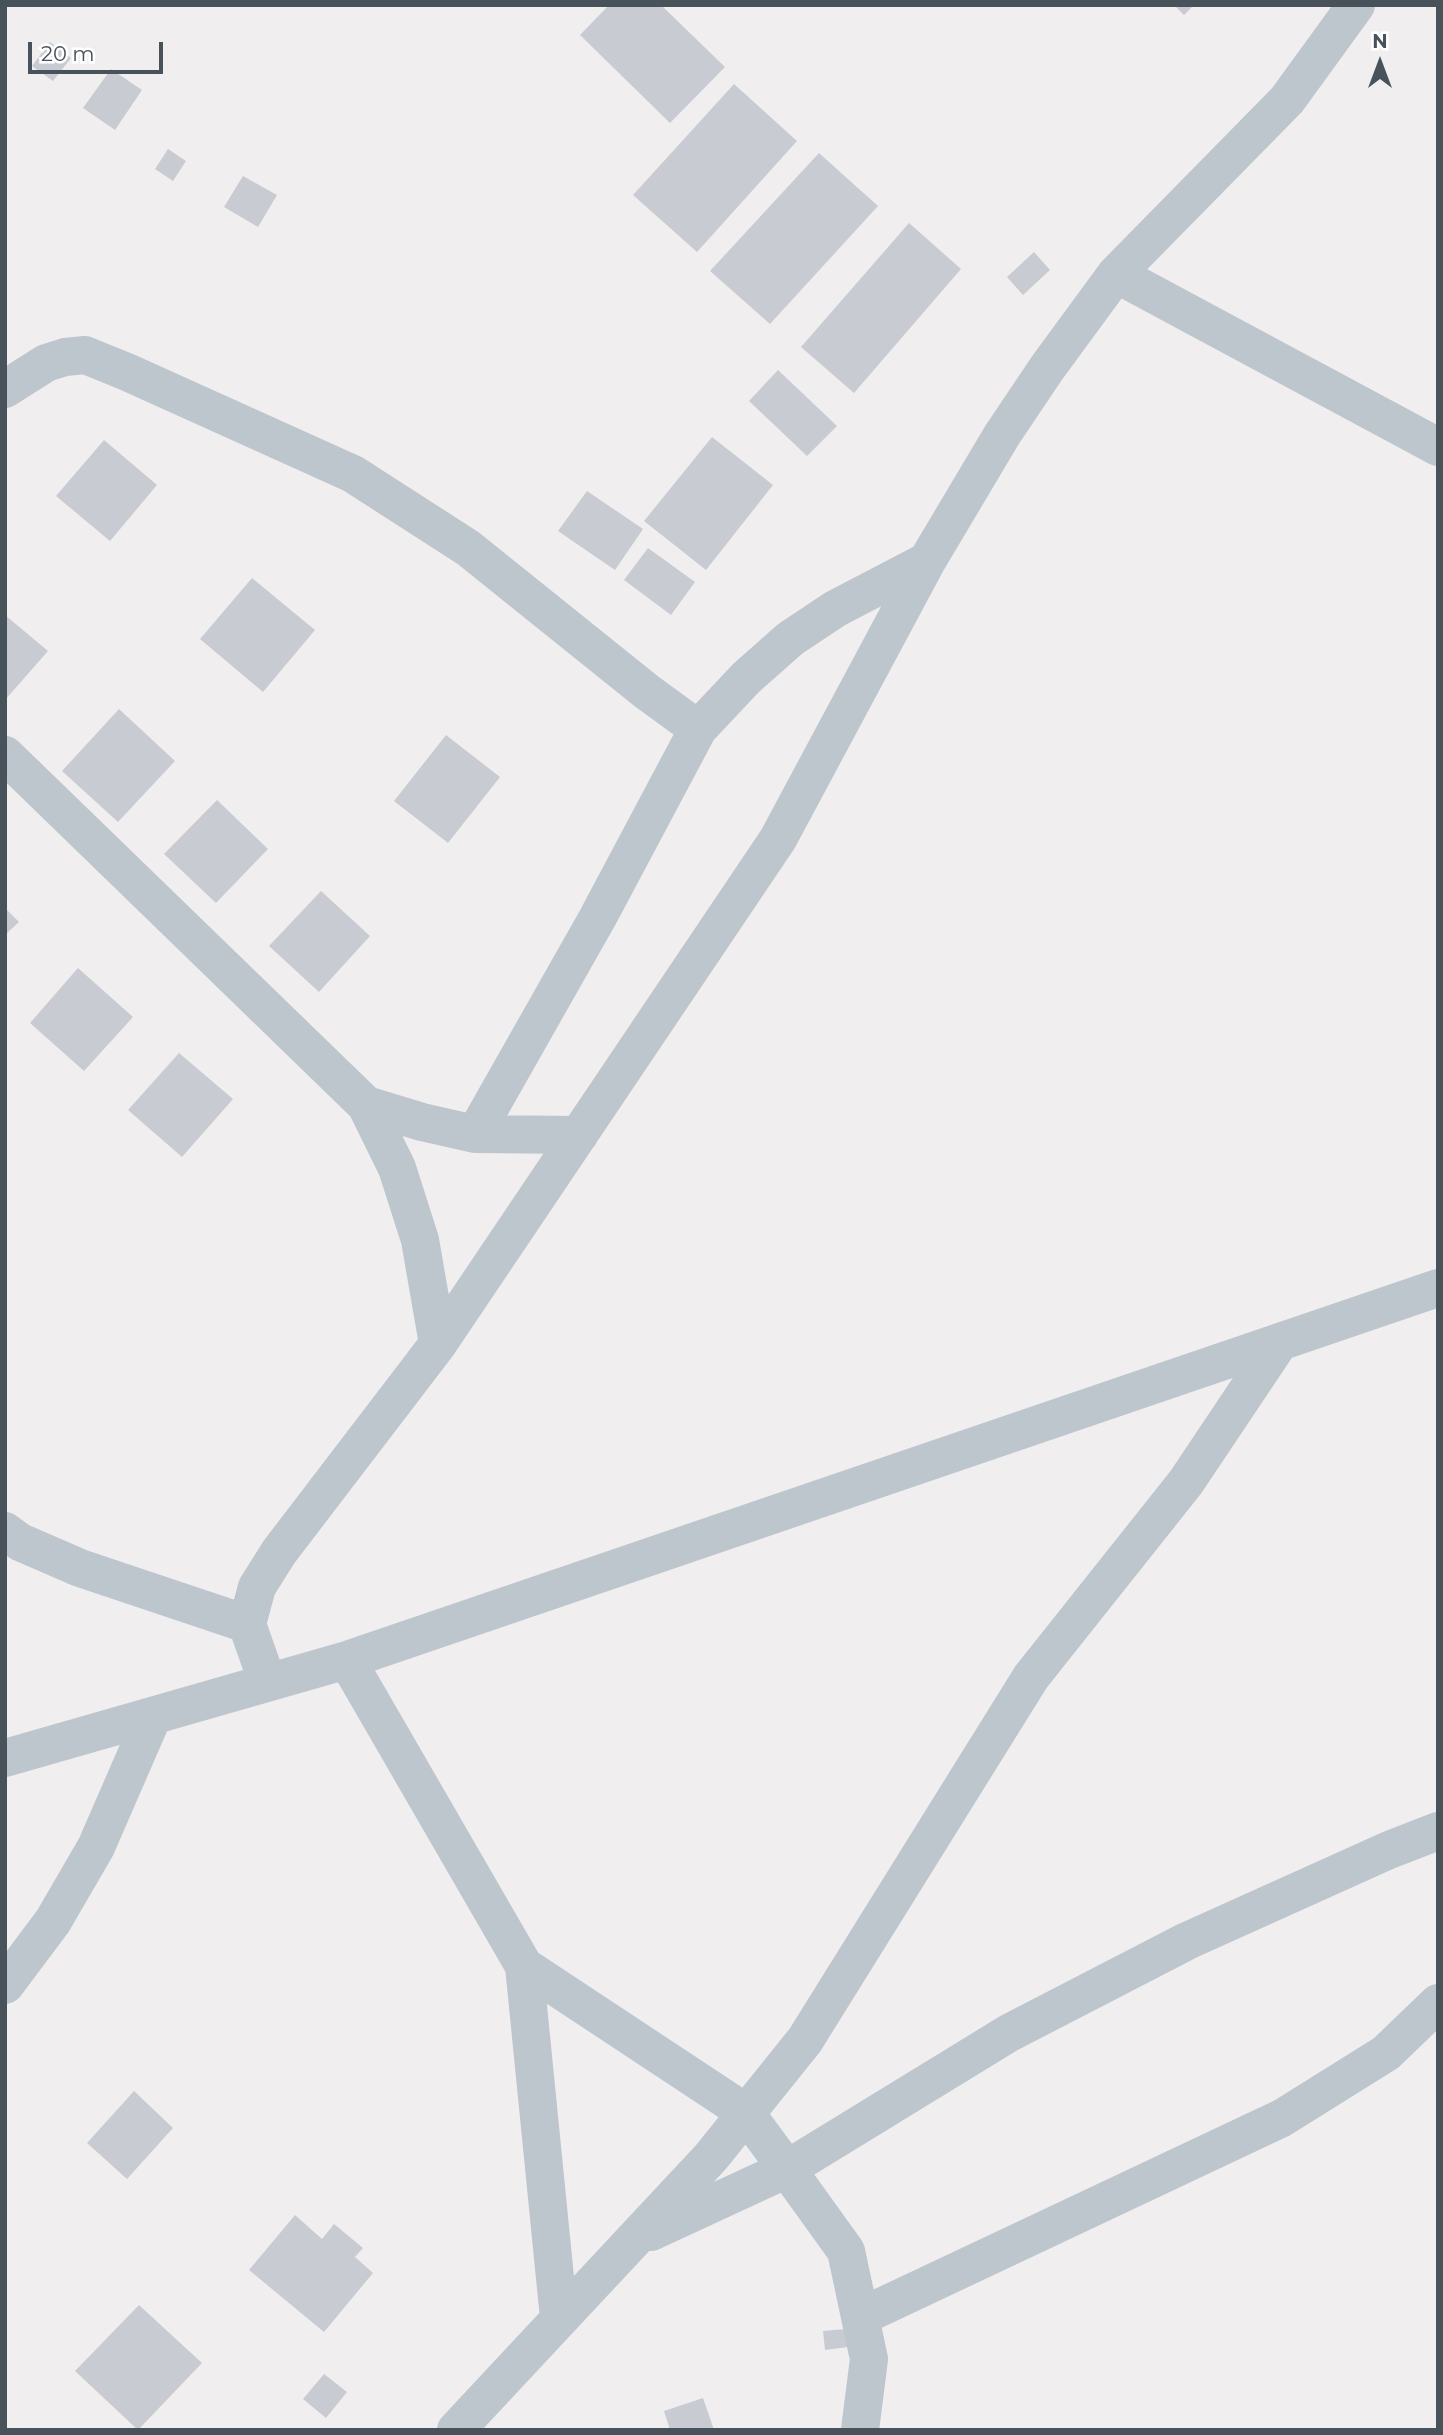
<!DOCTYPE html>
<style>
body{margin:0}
#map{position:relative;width:1443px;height:2435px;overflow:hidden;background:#f1eeef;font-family:Montserrat,sans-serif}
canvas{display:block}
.frame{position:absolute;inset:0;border:7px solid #47525b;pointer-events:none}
.north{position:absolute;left:1345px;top:28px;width:70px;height:70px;-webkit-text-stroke:5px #fff;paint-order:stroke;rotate:0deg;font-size:19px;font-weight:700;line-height:28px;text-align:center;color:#47525b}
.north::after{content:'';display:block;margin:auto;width:24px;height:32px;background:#47525b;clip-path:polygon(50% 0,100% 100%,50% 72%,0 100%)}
.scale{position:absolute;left:28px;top:42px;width:135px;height:32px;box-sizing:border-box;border:4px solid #47525b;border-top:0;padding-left:9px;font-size:21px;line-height:24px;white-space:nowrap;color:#47525b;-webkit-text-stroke:5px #fff;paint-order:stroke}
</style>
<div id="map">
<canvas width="1443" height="2435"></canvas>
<div class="frame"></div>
<div class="north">N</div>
<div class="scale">20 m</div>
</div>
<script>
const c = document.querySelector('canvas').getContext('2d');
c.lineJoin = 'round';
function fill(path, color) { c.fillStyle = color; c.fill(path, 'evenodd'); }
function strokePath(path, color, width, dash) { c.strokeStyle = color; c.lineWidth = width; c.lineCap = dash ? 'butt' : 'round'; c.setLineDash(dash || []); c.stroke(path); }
fill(new Path2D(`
 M 609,5 L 661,5 L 725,67 L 670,123 L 580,35 Z
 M 1174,5 L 1194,5 L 1184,15 Z
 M 50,42 L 71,58 L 53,81 L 32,66 Z
 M 111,69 L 142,90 L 115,130 L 83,108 Z
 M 734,84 L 797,141 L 697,252 L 633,195 Z
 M 168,149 L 186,161 L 173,181 L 155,169 Z
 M 819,153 L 878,206 L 770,324 L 710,271 Z
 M 243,176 L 277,195 L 258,227 L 224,207 Z
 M 909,223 L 961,269 L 854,393 L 801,347 Z
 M 1034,252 L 1050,270 L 1023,295 L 1007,277 Z
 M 778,370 L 837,426 L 807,456 L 749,401 Z
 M 712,437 L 773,485 L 706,570 L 644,521 Z
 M 104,440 L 157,485 L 110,541 L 56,496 Z
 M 587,491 L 643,529 L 615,570 L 558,531 Z
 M 648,548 L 695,582 L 671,615 L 624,580 Z
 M 252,578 L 315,630 L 263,692 L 200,639 Z
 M 5,615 L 48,651 L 5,700 Z
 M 119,709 L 175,761 L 118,822 L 62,771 Z
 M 446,735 L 500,777 L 448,843 L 394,801 Z
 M 217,800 L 268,849 L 216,903 L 164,854 Z
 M 321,891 L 370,936 L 319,992 L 269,946 Z
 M 5,908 L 19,922 L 5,935 Z
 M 78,968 L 133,1017 L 84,1071 L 30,1023 Z
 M 179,1053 L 233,1099 L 182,1157 L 128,1110 Z
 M 134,2091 L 173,2128 L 127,2179 L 87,2143 Z
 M 295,2215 L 322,2239 L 334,2224 L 363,2248 L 355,2257 L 373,2273 L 324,2332 L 249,2270 Z
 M 139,2305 L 202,2363 L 138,2430 L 75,2371 Z
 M 846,2329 L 848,2347 L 825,2350 L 823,2331 Z
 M 324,2374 L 347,2392 L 326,2418 L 303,2399 Z
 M 703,2398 L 714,2430 L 670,2430 L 664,2411 Z`), '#c8cbd1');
strokePath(new Path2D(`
 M 1116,274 L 1438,447
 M 5,389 L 46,363 L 65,357 L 85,355 L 127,372 L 353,474 L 468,548 L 646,691 L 698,729
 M 5,755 L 366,1105 L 397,1168 L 420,1240 L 438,1344
 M 366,1105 L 422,1122 L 475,1134 L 579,1135
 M 475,1134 L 598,917 L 698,729 L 746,678 L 790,639 L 835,609 L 927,561
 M 5,1531 L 20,1542 L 80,1568 L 247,1624
 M 347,1660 L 524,1966 L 559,2318
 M 267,1681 L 247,1624 L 257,1587 L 279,1552 L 438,1344 L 778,839 L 927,561 L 1002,435 L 1047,368 L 1116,274 L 1287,100 L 1356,5
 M 5,1758 L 347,1660 L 1438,1288
 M 524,1966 L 745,2112 L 787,2169 L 846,2251 L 869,2359 L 860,2430
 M 5,1985 L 53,1921 L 96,1847 L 153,1716
 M 651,2232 L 787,2169 L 1009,2033 L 1187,1941 L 1389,1850 L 1438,1831
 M 860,2317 L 1282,2118 L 1386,2053 L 1438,2003
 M 456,2430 L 711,2157 L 805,2040 L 1031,1677 L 1186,1482 L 1279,1343`), '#bdc6cd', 38);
</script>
